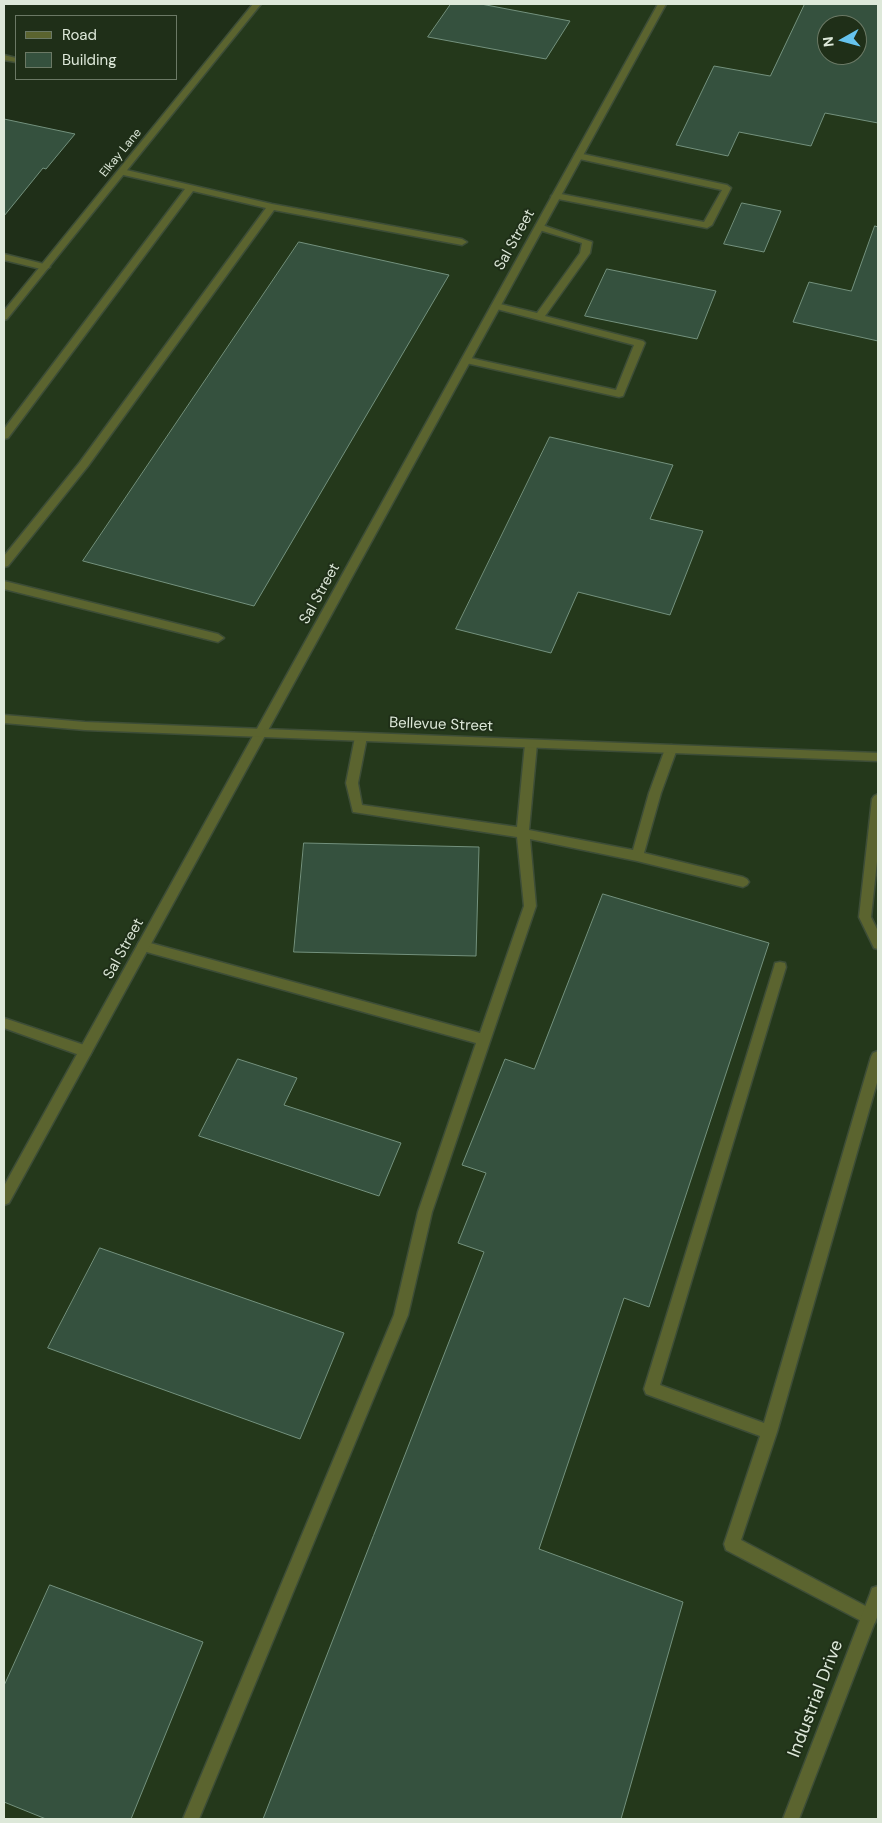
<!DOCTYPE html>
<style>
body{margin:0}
#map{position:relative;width:882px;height:1823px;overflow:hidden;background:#1f2f18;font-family:"DM Sans",sans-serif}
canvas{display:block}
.frame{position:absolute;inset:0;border:5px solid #dde8d9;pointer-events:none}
.legend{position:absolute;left:15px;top:15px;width:162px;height:65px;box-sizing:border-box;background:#1f2f18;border:1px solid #6b7965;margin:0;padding:6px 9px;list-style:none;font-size:15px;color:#dde8d9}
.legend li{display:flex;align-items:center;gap:10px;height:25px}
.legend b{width:25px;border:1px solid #6b7965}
.north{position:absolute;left:817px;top:15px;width:50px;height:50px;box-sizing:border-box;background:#1f2f18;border:1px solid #6b7965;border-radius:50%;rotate:263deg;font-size:14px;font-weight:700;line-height:20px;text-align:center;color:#dde8d9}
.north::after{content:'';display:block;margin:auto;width:18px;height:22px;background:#66c4ef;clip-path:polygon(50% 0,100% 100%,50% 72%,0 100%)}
</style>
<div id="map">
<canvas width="882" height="1823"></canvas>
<div class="frame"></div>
<ul class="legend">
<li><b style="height:6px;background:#5b642f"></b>Road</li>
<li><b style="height:14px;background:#35513e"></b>Building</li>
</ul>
<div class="north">N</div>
</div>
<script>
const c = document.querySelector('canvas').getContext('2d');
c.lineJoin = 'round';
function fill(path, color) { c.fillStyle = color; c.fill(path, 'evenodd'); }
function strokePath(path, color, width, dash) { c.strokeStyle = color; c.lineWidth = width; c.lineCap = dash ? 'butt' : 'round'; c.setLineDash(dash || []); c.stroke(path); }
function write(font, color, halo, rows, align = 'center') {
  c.font = font + ' "DM Sans",sans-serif'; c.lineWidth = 4; c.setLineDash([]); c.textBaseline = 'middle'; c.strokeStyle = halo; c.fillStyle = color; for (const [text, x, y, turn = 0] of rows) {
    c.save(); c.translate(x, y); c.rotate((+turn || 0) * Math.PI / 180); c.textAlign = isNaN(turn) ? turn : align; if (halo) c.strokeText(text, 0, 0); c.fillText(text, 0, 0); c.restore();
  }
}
fill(new Path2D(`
 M 257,4 L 878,4 L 878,1819 L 4,1819 L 4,317 ZM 827,25 L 857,25 L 857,55 L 827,55 Z`), '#24381b');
const building = new Path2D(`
 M 451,4 L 481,4 L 570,21 L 546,59 L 428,37 Z
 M 805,4 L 878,4 L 878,123 L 825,113 L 811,146 L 739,132 L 728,156 L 676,145 L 714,66 L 770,76 ZM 827,25 L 857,25 L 857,55 L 827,55 Z
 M 4,119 L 75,134 L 46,169 L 43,168 L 4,216 Z
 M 742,203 L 781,211 L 764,252 L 724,244 Z
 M 875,226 L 878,227 L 878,341 L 793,322 L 809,282 L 851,291 Z
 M 299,242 L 449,275 L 254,606 L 83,561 Z
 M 607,269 L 716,291 L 697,339 L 585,316 Z
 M 550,437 L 673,465 L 650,519 L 703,531 L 670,615 L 578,592 L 551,653 L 456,629 Z
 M 304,843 L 479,847 L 476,956 L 294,952 Z
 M 603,894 L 769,943 L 649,1307 L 624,1298 L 539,1549 L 683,1602 L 621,1819 L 263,1819 L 484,1252 L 458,1243 L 486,1173 L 462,1165 L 505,1059 L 534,1069 Z
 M 238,1059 L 297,1078 L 284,1105 L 401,1143 L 379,1196 L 199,1136 Z
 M 100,1248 L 344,1333 L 300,1439 L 48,1348 Z
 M 50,1585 L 203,1642 L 131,1819 L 46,1819 L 4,1802 L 4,1686 Z`);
fill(building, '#35513e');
strokePath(building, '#73917d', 1);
const service = new Path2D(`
 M 578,153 L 727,185 L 731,188 L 712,225 L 707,228 L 553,198 L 551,196 L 556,193 L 704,222 L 722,190 L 575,158 L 575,154 Z
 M 122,169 L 272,204 L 462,239 L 467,242 L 462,245 L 274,210 L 88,466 L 8,566 L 4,567 L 4,556 L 80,462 L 266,208 L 193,191 L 8,438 L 4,439 L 4,429 L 185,189 L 119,174 L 119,170 Z
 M 539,224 L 592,242 L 590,253 L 545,316 L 643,341 L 645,343 L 623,396 L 619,397 L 466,363 L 461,360 L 466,357 L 616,390 L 634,345 L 493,308 L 491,306 L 496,303 L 537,313 L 580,253 L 582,243 L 536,229 L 536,225 Z
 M 4,254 L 48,265 L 50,267 L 45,270 L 4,260 Z
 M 4,581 L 218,634 L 224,638 L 218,642 L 4,589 Z
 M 361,733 L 367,737 L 358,783 L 362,805 L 517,827 L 525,744 L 531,740 L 537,744 L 529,830 L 633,850 L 649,793 L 665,749 L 671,745 L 675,746 L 677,749 L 661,793 L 644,853 L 743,877 L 747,879 L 749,882 L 747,885 L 743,887 L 637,861 L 530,839 L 536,906 L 432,1212 L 408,1315 L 199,1819 L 183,1819 L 394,1315 L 418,1212 L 476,1043 L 143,951 L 139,950 L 137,946 L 139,942 L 143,941 L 480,1033 L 524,906 L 517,837 L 353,812 L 346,783 L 355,737 Z
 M 878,794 L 878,852 L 871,917 L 878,931 L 878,949 L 874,948 L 859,917 L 872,799 L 874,796 Z
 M 780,962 L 785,963 L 786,967 L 660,1385 L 764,1423 L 871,1057 L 873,1053 L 878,1051 L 878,1079 L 777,1432 L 741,1540 L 875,1611 L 877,1617 L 875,1623 L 869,1625 L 726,1550 L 724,1544 L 760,1436 L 646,1394 L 644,1389 L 774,967 L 775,963 Z
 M 4,1018 L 90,1047 L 92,1051 L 90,1055 L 85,1057 L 4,1028 Z`);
const minor = new Path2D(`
 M 253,4 L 261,4 L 7,319 L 4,320 L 4,311 Z
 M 658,4 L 666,4 L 9,1203 L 4,1205 L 4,1186 Z
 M 4,55 L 16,58 L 16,62 L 4,60 Z
 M 878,1586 L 878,1614 L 799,1819 L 783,1819 L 870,1594 L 872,1588 Z`);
const tertiary = new Path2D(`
 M 4,715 L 85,722 L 878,753 L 878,761 L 85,730 L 4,723 Z`);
strokePath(service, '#3d4d37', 3);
strokePath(minor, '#3d4d37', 3);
strokePath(tertiary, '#3d4d37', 3);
fill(service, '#5b642f');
fill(minor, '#5b642f');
fill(tertiary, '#5b642f');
write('12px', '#dde8d9', '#1f2f18', [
 ["Elkay Lane",121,153,-51]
]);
write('15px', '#dde8d9', '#1f2f18', [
 ["Sal Street",515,240,-61],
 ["Sal Street",320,594,-61],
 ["Bellevue Street",441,725,2],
 ["Sal Street",124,949,-61]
]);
write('18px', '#dde8d9', '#1f2f18', [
 ["Industrial Drive",816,1699,-69]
]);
</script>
